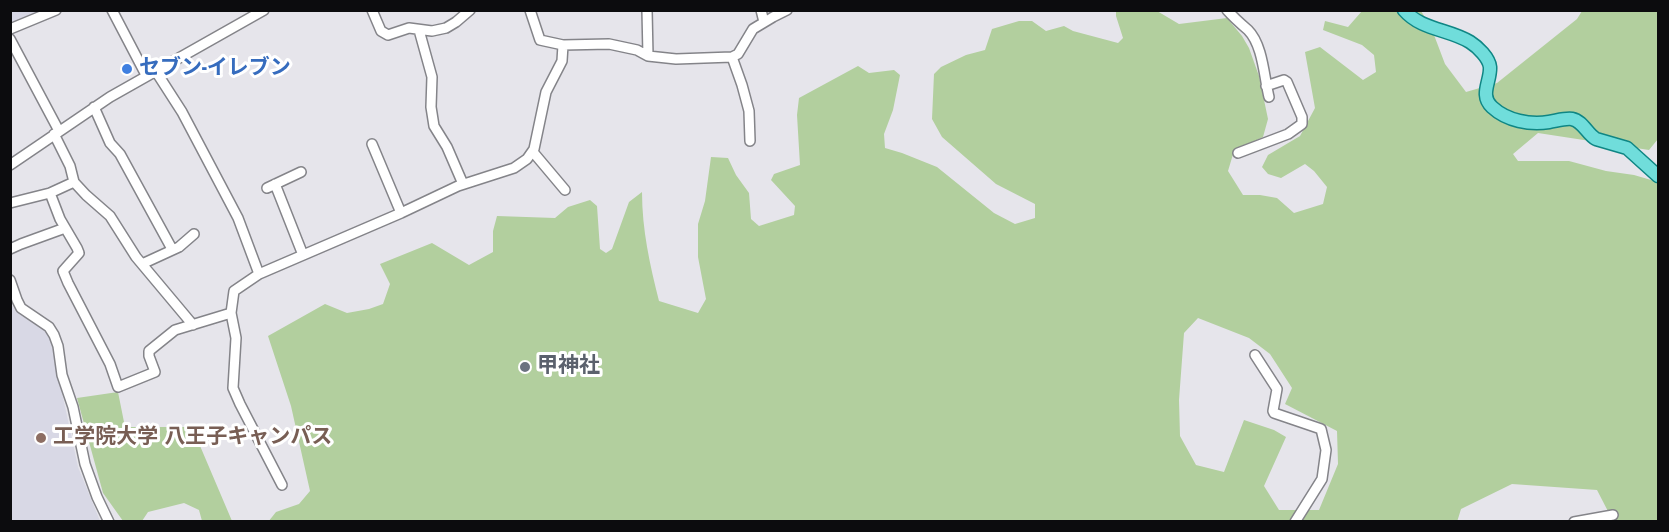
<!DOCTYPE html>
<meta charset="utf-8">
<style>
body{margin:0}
#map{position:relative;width:1669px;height:532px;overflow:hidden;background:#e6e5eb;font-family:Jost,sans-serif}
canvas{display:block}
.frame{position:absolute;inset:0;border:12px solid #0c0c0e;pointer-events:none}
</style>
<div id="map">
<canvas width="1669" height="532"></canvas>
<div class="frame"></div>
</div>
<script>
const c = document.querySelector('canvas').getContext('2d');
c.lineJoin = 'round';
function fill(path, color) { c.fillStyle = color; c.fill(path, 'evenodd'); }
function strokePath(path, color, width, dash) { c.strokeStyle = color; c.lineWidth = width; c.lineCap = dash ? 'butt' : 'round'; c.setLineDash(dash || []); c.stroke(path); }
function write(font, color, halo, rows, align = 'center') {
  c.font = font + ' Jost,"Noto Sans JP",sans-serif'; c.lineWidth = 6; c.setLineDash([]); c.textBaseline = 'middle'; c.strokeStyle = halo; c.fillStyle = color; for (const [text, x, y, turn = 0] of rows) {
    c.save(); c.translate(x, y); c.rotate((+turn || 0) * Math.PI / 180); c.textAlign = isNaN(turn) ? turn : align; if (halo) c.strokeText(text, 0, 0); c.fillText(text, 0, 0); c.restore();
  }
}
fill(new Path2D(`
 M 11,11 L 43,11 L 11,24 Z
 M 10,303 L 19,314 L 45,329 L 50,337 L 78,467 L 100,521 L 11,521 Z`), '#d8d8e5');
fill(new Path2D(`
 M 1116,11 L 1157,11 L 1179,24 L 1227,18 L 1242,36 L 1249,48 L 1259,76 L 1268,119 L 1263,137 L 1234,151 L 1228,171 L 1243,195 L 1260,195 L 1277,198 L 1294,213 L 1323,204 L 1327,187 L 1314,171 L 1305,164 L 1281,178 L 1268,174 L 1262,167 L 1268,155 L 1300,136 L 1315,108 L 1305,52 L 1320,47 L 1363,80 L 1376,72 L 1374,55 L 1362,45 L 1323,30 L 1325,21 L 1348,27 L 1362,11 L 1421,11 L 1431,27 L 1445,64 L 1466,92 L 1497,83 L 1577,19 L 1582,11 L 1658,11 L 1658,139 L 1649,150 L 1538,133 L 1513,154 L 1518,161 L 1569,161 L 1606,171 L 1634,175 L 1658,182 L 1658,521 L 1613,521 L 1597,490 L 1512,484 L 1461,509 L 1457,522 L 268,522 L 276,512 L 299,504 L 310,491 L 291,406 L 268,336 L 325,304 L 347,313 L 369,309 L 383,304 L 390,284 L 380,264 L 432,243 L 469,265 L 493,252 L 493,231 L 497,216 L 555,218 L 568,207 L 590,200 L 597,206 L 600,249 L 606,253 L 612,249 L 629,202 L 642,192 C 642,230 650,265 659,301 L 698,313 L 706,299 L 698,257 L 698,224 L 705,201 L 711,157 L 728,158 L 736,175 L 749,193 L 751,219 L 759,226 L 794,215 L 795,206 L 771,180 L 774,174 L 800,165 L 797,115 L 799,98 L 858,66 L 869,73 L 894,70 L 900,75 L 893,110 L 884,134 L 885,148 L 902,153 L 937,167 L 994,213 L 1015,224 L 1035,218 L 1035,204 L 996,184 L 942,137 L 932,119 L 934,74 L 941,67 L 966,55 L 985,50 L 992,29 L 1019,21 L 1032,21 L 1046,31 L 1064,26 L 1073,31 L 1118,43 L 1123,38 L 1116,16 ZM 1198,318 L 1249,338 L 1270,354 L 1292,388 L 1285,404 L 1337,431 L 1338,464 L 1319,510 L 1279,510 L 1264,486 L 1286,437 L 1274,430 L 1244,420 L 1224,472 L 1196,465 L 1180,436 L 1179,400 L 1184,333 Z
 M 118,392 L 125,427 L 192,427 L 232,521 L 202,521 L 199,510 L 184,503 L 148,512 L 142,521 L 123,521 L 103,493 L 77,398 Z`), '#b2cf9e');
const minor = new Path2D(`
 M 112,10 L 146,75
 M 372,10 L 381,31 L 388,35 L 409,28 L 432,31 L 446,28 L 456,22 L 470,10
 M 530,10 L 540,40 L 563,45 L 609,44 L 637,50 L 648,56 L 676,59 L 732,57 L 738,54 L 753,29 L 773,17 L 787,10
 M 647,10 L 648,56
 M 761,10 L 764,22
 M 1227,10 C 1234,18 1241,24 1248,30 C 1263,45 1264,77 1269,97
 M 10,29 L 56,10
 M 419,30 L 432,77 L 431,107 L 434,126 L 447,147 L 463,184
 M 10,39 L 59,131
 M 732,57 L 742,85 L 749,111 L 750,141
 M 155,70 L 182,112 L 238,218 L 259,274
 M 94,107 L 110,143 L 120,154 L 172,249
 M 372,144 L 401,213
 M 533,152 L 565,190
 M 1238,153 L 1288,134 L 1302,124 L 1302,117 L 1287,82 L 1284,80 L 1266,86
 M 10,165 L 110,97 L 264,10
 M 74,182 L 86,195 L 110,216 L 136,257 L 193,325
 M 275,184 L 303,255
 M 267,188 L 301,172
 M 50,193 L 60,219 L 77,248 L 79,253 L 63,271 L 68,283 L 110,364 L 118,387 L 155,372 L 149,356 L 149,351 L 175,330 L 231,313 L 234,291 L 259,274 L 401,213 L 458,186 L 514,168 L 527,159 L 534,149 L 546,92 L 562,61 L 563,45
 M 10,203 L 50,193 L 74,182 L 70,166 L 54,134
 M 10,249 L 21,244 L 65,228
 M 142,264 L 179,247 L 194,234
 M 10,280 L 17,300 L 21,308 L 49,327 L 54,335 L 58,346 L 62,375 L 73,407 L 85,464 L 97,497 L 109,522
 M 231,313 L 236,338 L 233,388 L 240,404 L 282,485
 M 1255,355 L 1277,389 L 1273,411 L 1274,413 L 1321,429 L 1326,450 L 1322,479 L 1295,522
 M 1574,522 L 1613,515`);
const major = new Path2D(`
 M 1404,10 C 1421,30 1449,29 1470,42 C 1478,47 1489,58 1490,67 C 1491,81 1479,95 1492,107 C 1507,121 1530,125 1549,122 C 1556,121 1565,118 1572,119 C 1583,121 1587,134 1596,139 L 1627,148 L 1658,176`);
strokePath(minor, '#848489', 12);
strokePath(major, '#0f8684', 15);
strokePath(minor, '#fff', 9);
strokePath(major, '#70dddb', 12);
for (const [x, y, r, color] of [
 [127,69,6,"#3f7fe0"],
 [525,367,6,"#6b7280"],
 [41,438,6,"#8d6e63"]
]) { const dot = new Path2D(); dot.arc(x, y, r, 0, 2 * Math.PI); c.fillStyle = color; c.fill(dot); strokePath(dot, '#fff', 2); }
write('bold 21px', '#366cbe', '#fff', [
 ["セブン-イレブン",139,69]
], 'left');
write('bold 21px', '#5b616d', '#fff', [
 ["甲神社",537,367]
], 'left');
write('bold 21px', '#785e54', '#fff', [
 ["工学院大学 八王子キャンパス",53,438]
], 'left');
</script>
